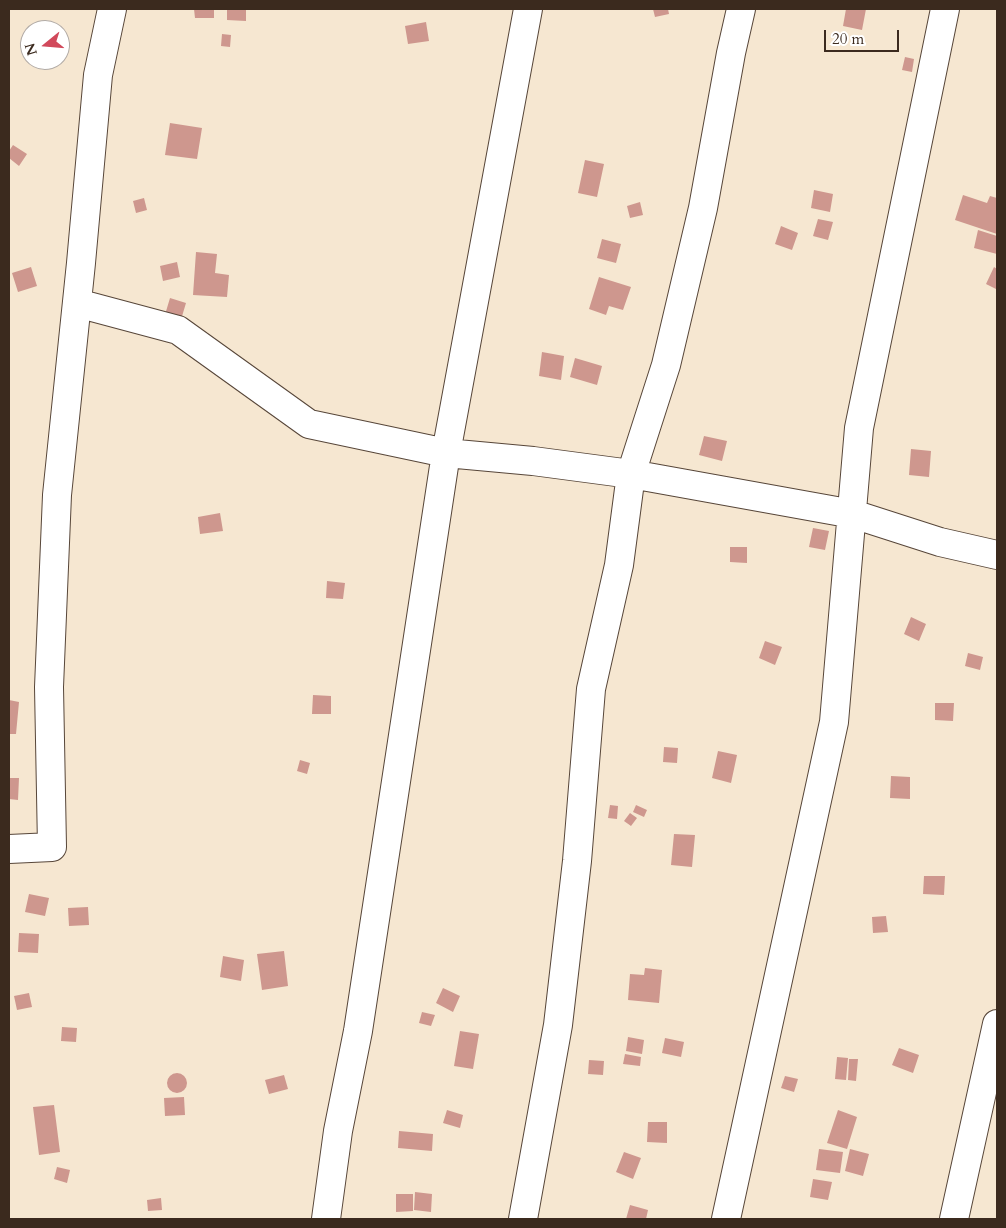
<!DOCTYPE html>
<style>
body{margin:0}
#map{position:relative;width:1006px;height:1228px;overflow:hidden;background:#f6e7d1;font-family:Cardo,serif}
canvas{display:block}
.frame{position:absolute;inset:0;border:10px solid #3b2a1e;pointer-events:none}
.north{position:absolute;left:20px;top:20px;width:50px;height:50px;box-sizing:border-box;background:#fff;border:1px solid #b1aaa5;border-radius:50%;rotate:253deg;font-size:14px;font-weight:700;line-height:20px;text-align:center;color:#3b2a1e}
.north::after{content:'';display:block;margin:auto;width:18px;height:22px;background:#d1495b;clip-path:polygon(50% 0,100% 100%,50% 72%,0 100%)}
.scale{position:absolute;left:824px;top:30px;width:75px;height:22px;box-sizing:border-box;border:2px solid #3b2a1e;border-top:0;padding-left:6px;font-size:15px;line-height:18px;white-space:nowrap;color:#3b2a1e;-webkit-text-stroke:4px #fff;paint-order:stroke}
</style>
<div id="map">
<canvas width="1006" height="1228"></canvas>
<div class="frame"></div>
<div class="north">N</div>
<div class="scale">20 m</div>
</div>
<script>
const c = document.querySelector('canvas').getContext('2d');
c.lineJoin = 'round';
function fill(path, color) { c.fillStyle = color; c.fill(path, 'evenodd'); }
function strokePath(path, color, width, dash) { c.strokeStyle = color; c.lineWidth = width; c.lineCap = dash ? 'butt' : 'round'; c.setLineDash(dash || []); c.stroke(path); }
fill(new Path2D(`
 M 194,9 L 214,9 L 214,18 L 195,18 Z
 M 227,9 L 246,9 L 246,21 L 227,20 Z
 M 653,9 L 668,9 L 669,14 L 655,17 Z
 M 846,9 L 866,9 L 862,30 L 843,26 Z
 M 426,22 L 429,41 L 408,44 L 405,26 Z
 M 222,34 L 231,35 L 230,47 L 221,46 Z
 M 905,57 L 914,59 L 912,72 L 902,70 Z
 M 170,123 L 202,128 L 197,159 L 165,155 Z
 M 13,145 L 27,154 L 19,166 L 9,158 L 9,151 Z
 M 585,160 L 604,164 L 597,197 L 578,193 Z
 M 814,190 L 833,194 L 830,212 L 811,208 Z
 M 963,195 L 987,203 L 990,196 L 997,198 L 997,234 L 955,220 Z
 M 144,198 L 147,210 L 136,213 L 133,201 Z
 M 640,202 L 643,215 L 630,218 L 627,206 Z
 M 818,219 L 833,222 L 828,240 L 813,236 Z
 M 781,226 L 798,233 L 792,250 L 775,244 Z
 M 978,230 L 997,236 L 997,254 L 974,248 Z
 M 602,239 L 621,244 L 616,263 L 597,258 Z
 M 196,252 L 217,254 L 215,273 L 229,275 L 227,297 L 193,295 Z
 M 177,262 L 180,277 L 163,281 L 160,266 Z
 M 31,267 L 37,286 L 18,292 L 12,273 Z
 M 994,267 L 997,269 L 997,285 L 996,289 L 986,284 Z
 M 599,277 L 631,287 L 623,310 L 609,306 L 606,315 L 589,309 Z
 M 170,298 L 186,303 L 180,323 L 164,318 Z
 M 542,352 L 564,356 L 561,380 L 539,376 Z
 M 575,358 L 602,366 L 597,385 L 570,377 Z
 M 704,436 L 727,441 L 722,461 L 699,455 Z
 M 911,449 L 931,451 L 929,477 L 909,475 Z
 M 220,513 L 223,531 L 200,534 L 198,517 Z
 M 813,528 L 829,531 L 825,550 L 809,547 Z
 M 730,547 L 747,547 L 747,563 L 730,562 Z
 M 327,581 L 345,583 L 343,599 L 326,598 Z
 M 911,617 L 926,624 L 919,641 L 904,634 Z
 M 765,641 L 782,647 L 775,665 L 759,658 Z
 M 968,653 L 983,657 L 980,670 L 965,666 Z
 M 313,695 L 331,696 L 331,714 L 312,714 Z
 M 9,700 L 19,702 L 16,734 L 9,734 Z
 M 935,703 L 954,703 L 953,721 L 935,720 Z
 M 664,747 L 678,748 L 677,763 L 663,762 Z
 M 718,751 L 737,755 L 731,783 L 712,778 Z
 M 300,760 L 310,763 L 307,774 L 297,771 Z
 M 891,776 L 910,777 L 910,799 L 890,798 Z
 M 9,778 L 19,778 L 18,800 L 9,799 Z
 M 610,805 L 618,806 L 617,819 L 608,818 Z
 M 636,805 L 647,810 L 644,817 L 633,812 Z
 M 630,813 L 637,818 L 631,826 L 624,821 Z
 M 674,834 L 695,835 L 692,867 L 671,865 Z
 M 924,876 L 945,876 L 944,895 L 923,894 Z
 M 29,894 L 49,898 L 45,916 L 25,912 Z
 M 88,907 L 89,925 L 69,926 L 68,908 Z
 M 886,916 L 888,932 L 873,933 L 872,917 Z
 M 19,933 L 39,934 L 38,953 L 18,952 Z
 M 284,951 L 288,986 L 262,990 L 257,954 Z
 M 223,956 L 244,960 L 241,981 L 220,977 Z
 M 645,968 L 662,970 L 659,1003 L 628,1000 L 630,974 L 644,975 Z
 M 443,988 L 460,996 L 453,1012 L 436,1003 Z
 M 29,993 L 32,1007 L 17,1010 L 14,996 Z
 M 422,1012 L 435,1015 L 431,1026 L 419,1023 Z
 M 62,1027 L 77,1028 L 76,1042 L 61,1041 Z
 M 460,1031 L 479,1034 L 473,1069 L 454,1066 Z
 M 628,1037 L 644,1040 L 642,1054 L 626,1051 Z
 M 665,1038 L 684,1042 L 681,1057 L 662,1053 Z
 M 899,1048 L 919,1055 L 913,1073 L 892,1065 Z
 M 625,1054 L 641,1057 L 640,1066 L 623,1064 Z
 M 837,1057 L 848,1058 L 846,1080 L 835,1079 Z
 M 849,1059 L 858,1059 L 856,1081 L 848,1080 Z
 M 589,1060 L 604,1061 L 603,1075 L 588,1074 Z
 M167 1083a10 10 0 1 1 20 0a10 10 0 1 1-20 0Z
 M 284,1075 L 288,1089 L 269,1094 L 265,1080 Z
 M 785,1076 L 798,1079 L 794,1092 L 781,1088 Z
 M 184,1097 L 185,1115 L 165,1116 L 164,1098 Z
 M 54,1105 L 60,1152 L 39,1155 L 33,1107 Z
 M 447,1110 L 463,1115 L 460,1128 L 443,1123 Z
 M 838,1110 L 857,1117 L 847,1149 L 827,1143 Z
 M 648,1122 L 667,1122 L 667,1143 L 647,1142 Z
 M 399,1131 L 433,1134 L 432,1151 L 398,1148 Z
 M 819,1149 L 843,1152 L 840,1173 L 816,1170 Z
 M 850,1149 L 869,1154 L 863,1176 L 845,1171 Z
 M 624,1152 L 641,1158 L 633,1179 L 616,1172 Z
 M 57,1167 L 70,1170 L 67,1183 L 54,1179 Z
 M 813,1179 L 832,1182 L 828,1200 L 810,1197 Z
 M 415,1192 L 432,1194 L 431,1212 L 414,1210 Z
 M 396,1194 L 413,1194 L 413,1211 L 396,1212 Z
 M 161,1198 L 162,1210 L 148,1211 L 147,1200 Z
 M 630,1205 L 648,1210 L 646,1219 L 626,1219 Z`), '#ce978e');
const minor = new Path2D(`
 M 77,303 L 178,330 L 309,424 L 446,453 L 533,461 L 631,474 L 853,514 L 940,542 L 997,555
 M 9,849 L 52,847 L 49,687 L 57,495 L 81,263 L 98,75 L 112,9
 M 326,1219 L 338,1131 L 358,1031 L 446,453 L 528,9
 M 523,1219 L 558,1025 L 577,861 L 591,689 L 619,565 L 631,474 L 666,365 L 703,208 L 731,53 L 741,9
 M 726,1219 L 834,722 L 859,428 L 945,9
 M 954,1219 L 997,1024`);
strokePath(minor, '#574639', 30);
strokePath(minor, '#fff', 28);
</script>
